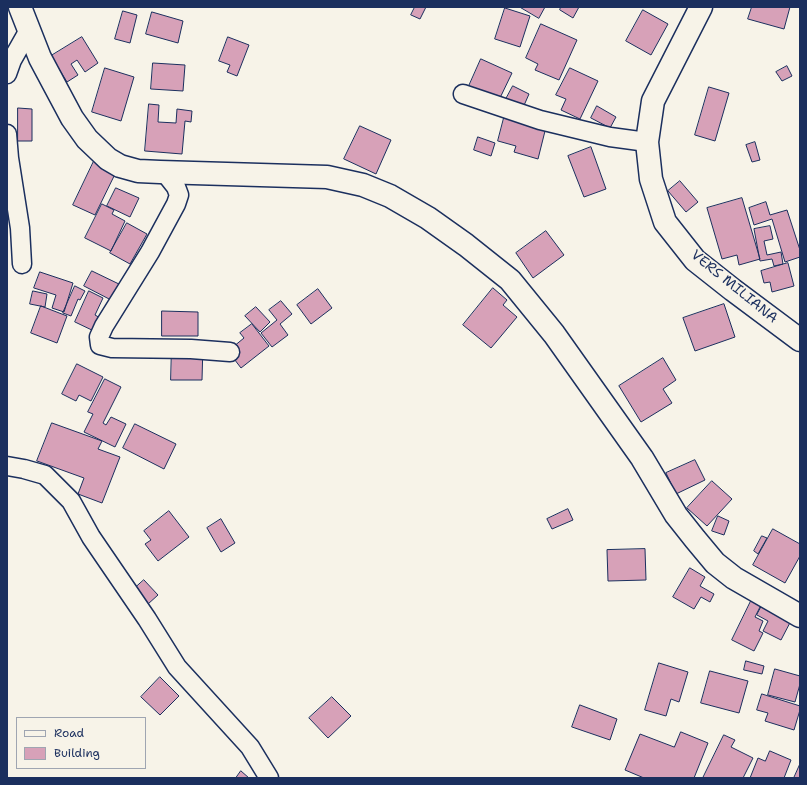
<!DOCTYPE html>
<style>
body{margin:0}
#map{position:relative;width:807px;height:785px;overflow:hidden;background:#f7f3e8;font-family:"Shantell Sans",sans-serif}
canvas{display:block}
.frame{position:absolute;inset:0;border:8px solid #1b2f5e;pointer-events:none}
.legend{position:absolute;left:16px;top:717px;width:130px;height:52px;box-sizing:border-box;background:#f7f3e8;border:1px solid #9fa5b1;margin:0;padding:5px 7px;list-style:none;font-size:12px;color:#1b2f5e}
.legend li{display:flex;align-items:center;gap:8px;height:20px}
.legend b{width:20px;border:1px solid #9fa5b1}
</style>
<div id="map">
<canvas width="807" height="785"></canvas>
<div class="frame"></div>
<ul class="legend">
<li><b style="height:5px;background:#f7f3e8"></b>Road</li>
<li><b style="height:11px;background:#d7a1b8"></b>Building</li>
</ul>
</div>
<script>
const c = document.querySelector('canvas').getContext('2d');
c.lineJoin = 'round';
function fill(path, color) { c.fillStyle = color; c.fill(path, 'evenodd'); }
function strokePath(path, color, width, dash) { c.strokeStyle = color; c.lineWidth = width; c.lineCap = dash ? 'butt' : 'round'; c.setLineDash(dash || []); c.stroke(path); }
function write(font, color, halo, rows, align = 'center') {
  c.font = font + ' "Shantell Sans",sans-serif'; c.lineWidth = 3; c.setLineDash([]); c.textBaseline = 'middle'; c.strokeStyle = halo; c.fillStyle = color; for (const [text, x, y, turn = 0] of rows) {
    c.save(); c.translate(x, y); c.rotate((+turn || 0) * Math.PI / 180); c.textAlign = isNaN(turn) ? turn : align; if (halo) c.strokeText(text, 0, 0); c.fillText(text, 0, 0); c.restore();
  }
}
const building = new Path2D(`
 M 415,7 L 426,7 L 420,19 L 411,15 Z
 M 520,7 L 545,7 L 539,18 Z
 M 561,7 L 579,7 L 573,18 L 560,10 Z
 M 752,7 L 790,7 L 784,29 L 748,19 Z
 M 505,8 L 530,16 L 520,47 L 495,39 Z
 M 643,10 L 668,24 L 651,55 L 626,41 Z
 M 123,11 L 137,15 L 130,43 L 115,39 Z
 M 152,12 L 183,21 L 178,43 L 146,34 Z
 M 541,24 L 577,40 L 559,80 L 535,70 L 538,64 L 526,58 Z
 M 82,37 L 98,63 L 85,72 L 77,60 L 71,64 L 78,75 L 67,82 L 51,56 Z
 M 228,37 L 249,45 L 237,76 L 227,72 L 230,65 L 219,61 Z
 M 481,59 L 512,73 L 499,100 L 469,86 Z
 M 153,63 L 185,65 L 183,91 L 151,89 Z
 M 787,66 L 792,76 L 782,81 L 776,72 Z
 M 105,68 L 134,77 L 121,121 L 92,112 Z
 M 570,68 L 598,81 L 580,119 L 561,110 L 566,99 L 556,95 Z
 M 513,86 L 529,94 L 522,110 L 505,101 Z
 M 709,87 L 729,93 L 715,141 L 695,135 Z
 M 149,104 L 159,105 L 158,122 L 176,123 L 177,109 L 192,111 L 191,122 L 185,121 L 182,154 L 145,151 Z
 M 597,106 L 616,117 L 610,128 L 591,118 Z
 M 18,108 L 32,109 L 32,141 L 18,141 Z
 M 505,114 L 548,119 L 538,159 L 514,152 L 516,146 L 498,141 Z
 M 360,126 L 391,140 L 376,174 L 344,159 Z
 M 478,137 L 495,143 L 491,156 L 474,150 Z
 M 755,142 L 760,160 L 752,162 L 746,145 Z
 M 591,147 L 606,189 L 584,197 L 568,156 Z
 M 95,159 L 117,170 L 95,215 L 73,205 Z
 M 680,181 L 698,202 L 686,212 L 668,191 Z
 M 116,188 L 139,198 L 130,217 L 107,206 Z
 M 742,198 L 760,259 L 739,265 L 737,255 L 722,259 L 707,208 Z
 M 766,202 L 770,215 L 787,210 L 800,250 L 800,257 L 785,262 L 772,219 L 754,225 L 749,208 Z
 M 102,204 L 114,210 L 112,214 L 125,221 L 111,251 L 85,238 Z
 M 127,223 L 147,234 L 130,264 L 110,253 Z
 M 770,226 L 773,239 L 764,241 L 767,255 L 781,252 L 783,264 L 774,266 L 772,259 L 760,261 L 754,229 Z
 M 546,231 L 564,255 L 533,278 L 516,253 Z
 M 788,263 L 794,286 L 772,292 L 770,282 L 764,283 L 761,271 Z
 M 92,271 L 121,285 L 113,301 L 84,286 Z
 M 40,272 L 73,283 L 64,312 L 52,308 L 56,295 L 34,288 Z
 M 75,286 L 85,291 L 80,300 L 78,299 L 71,316 L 63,313 Z
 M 493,288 L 507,300 L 503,305 L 517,317 L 491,348 L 463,325 Z
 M 318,289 L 332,308 L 311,324 L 297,305 Z
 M 33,291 L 47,294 L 45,307 L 30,304 Z
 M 89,291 L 103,298 L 95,315 L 102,319 L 96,332 L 75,322 Z
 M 281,301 L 292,314 L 280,324 L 288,335 L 272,347 L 261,333 L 277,320 L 269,310 Z
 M 724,304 L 735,337 L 695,351 L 683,318 Z
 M 41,306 L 67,316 L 57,343 L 31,333 Z
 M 256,307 L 270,322 L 260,332 L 245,316 Z
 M 162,311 L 198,312 L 198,336 L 162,336 Z
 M 252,324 L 269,346 L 241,368 L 228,351 L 244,338 L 240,333 Z
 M 172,344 L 203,344 L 202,380 L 171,380 Z
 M 663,358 L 676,380 L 663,389 L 672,403 L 641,422 L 619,386 Z
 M 77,364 L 103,377 L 91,401 L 79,395 L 76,401 L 62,394 Z
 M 105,379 L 121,387 L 103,423 L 106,425 L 111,417 L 126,424 L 115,447 L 84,432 L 93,414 L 88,412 Z
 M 52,423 L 102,441 L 98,449 L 120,457 L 102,503 L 78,494 L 84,478 L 37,461 Z
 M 135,424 L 176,444 L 164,469 L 123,448 Z
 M 695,460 L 705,480 L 676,494 L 666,473 Z
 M 712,481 L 732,499 L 707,526 L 687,508 Z
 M 568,509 L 573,520 L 552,529 L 547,519 Z
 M 169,511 L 189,537 L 158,561 L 145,544 L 151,540 L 144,531 Z
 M 718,516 L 729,521 L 724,535 L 712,531 Z
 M 221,519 L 235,543 L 221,552 L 207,528 Z
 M 773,529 L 800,544 L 800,556 L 785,583 L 753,565 Z
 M 762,536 L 767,538 L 758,554 L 754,551 Z
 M 645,549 L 646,580 L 608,581 L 607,550 Z
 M 690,568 L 705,577 L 700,586 L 714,594 L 710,602 L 701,597 L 694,609 L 673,597 Z
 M 144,580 L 158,595 L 148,604 L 134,589 Z
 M 766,598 L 795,613 L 781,640 L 763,631 L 768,621 L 757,615 Z
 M 752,599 L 762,603 L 755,617 L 763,621 L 759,631 L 763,633 L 754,651 L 732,640 Z
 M 746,661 L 764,666 L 762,674 L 744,670 Z
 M 659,663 L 688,672 L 679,702 L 671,699 L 666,716 L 645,710 Z
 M 775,669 L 800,676 L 800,684 L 795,702 L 768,695 Z
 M 710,671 L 748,681 L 739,713 L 701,703 Z
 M 160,677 L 179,696 L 160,715 L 141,697 Z
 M 762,694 L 800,706 L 800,710 L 794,730 L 765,721 L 768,713 L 757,710 Z
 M 332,697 L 351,716 L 328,738 L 309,718 Z
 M 580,705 L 617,719 L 610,740 L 572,727 Z
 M 681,732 L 708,743 L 694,778 L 644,778 L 625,770 L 640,734 L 674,747 Z
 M 724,735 L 735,740 L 731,747 L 753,758 L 743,778 L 703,778 Z
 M 770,751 L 791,760 L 784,778 L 750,778 L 758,758 L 765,761 Z
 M 800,764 L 800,778 L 794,778 Z
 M 241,771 L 249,778 L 236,778 Z`);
fill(building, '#d7a1b8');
strokePath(building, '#1b2f5e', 1);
const street = new Path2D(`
 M 7,74 L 12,60 L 29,30
 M 463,94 L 540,120 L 610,137 L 647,142
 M 7,134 L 9,158 L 20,228 L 22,264
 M 165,173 L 176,187 L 179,195 L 176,204 L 150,252 L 104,326 L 99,337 L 100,345 L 112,348 L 191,349 L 230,352
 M 7,466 L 24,469 L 45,475 L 71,501 L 91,537 L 147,619 L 177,667 L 250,747 L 269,778`);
const secondary = new Path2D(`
 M 20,7 L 40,58 L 72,118 L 87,139 L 108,159 L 120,166 L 138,171 L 160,172 L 327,177 L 363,185 L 390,196 L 428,218 L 466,245 L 510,280 L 554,334 L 642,458 L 676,515 L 695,539 L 715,563 L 734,578 L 800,616
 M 701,7 L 653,101 L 647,142 L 651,179 L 665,222 L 695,260 L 733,290 L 800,340`);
strokePath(street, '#1b2f5e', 21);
strokePath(secondary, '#1b2f5e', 25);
strokePath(street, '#f7f3e8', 18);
strokePath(secondary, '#f7f3e8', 22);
write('14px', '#1b2f5e', '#f7f3e8', [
 ["VERS MILIANA",734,287,39]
]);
</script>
